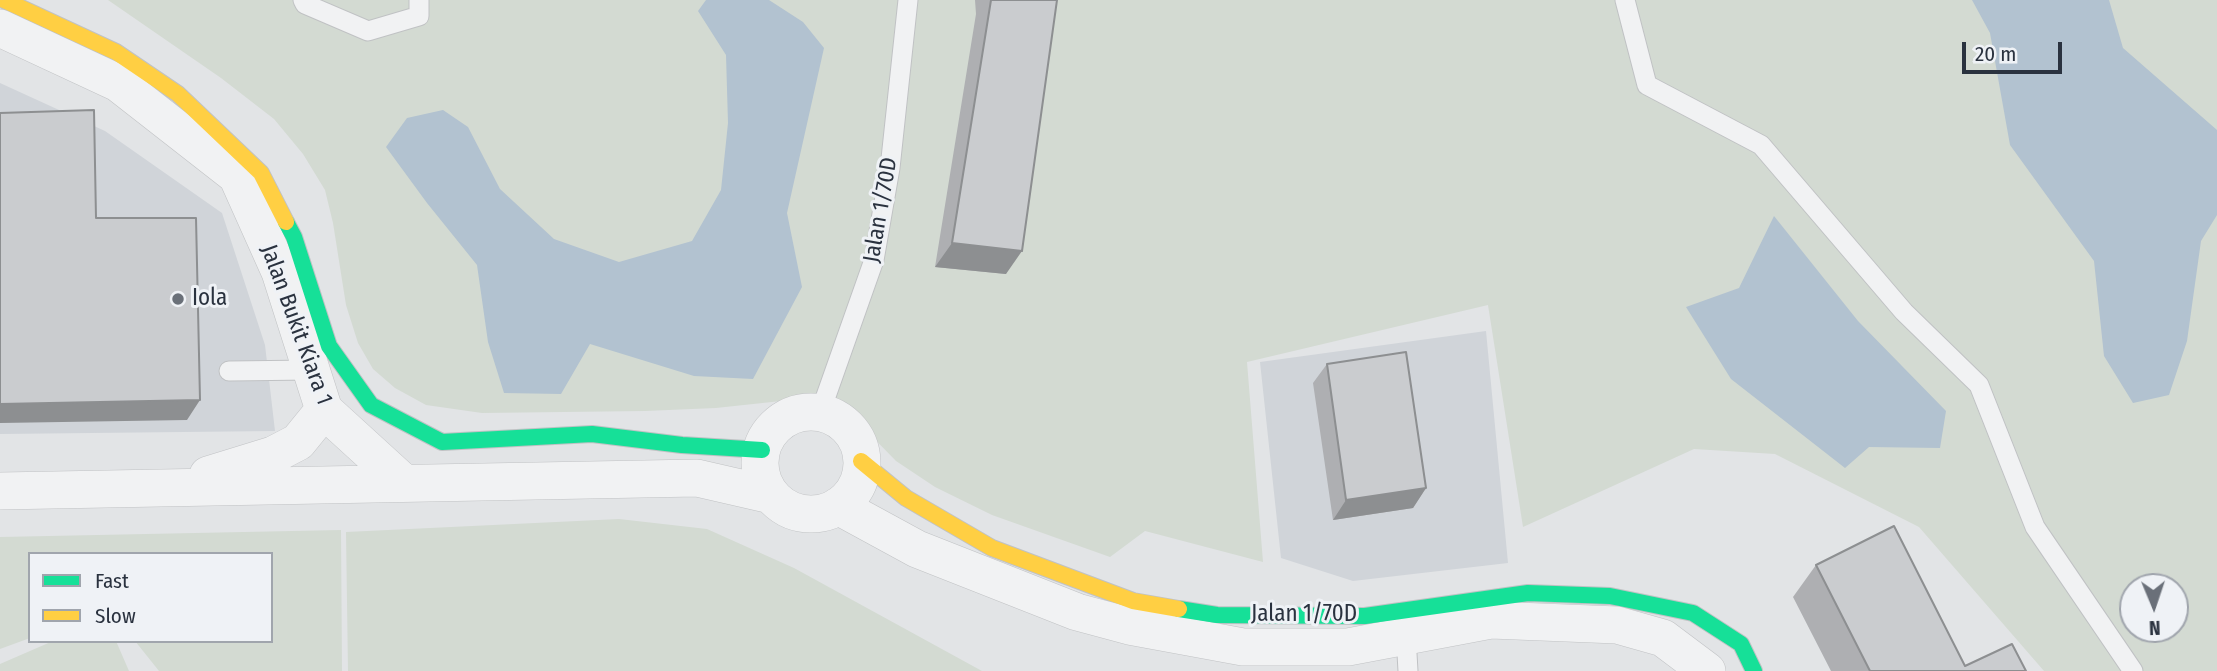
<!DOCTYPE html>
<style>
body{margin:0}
#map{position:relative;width:2217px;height:671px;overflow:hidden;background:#e2e4e6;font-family:"Fira Sans Condensed",sans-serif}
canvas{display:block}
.legend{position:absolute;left:28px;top:552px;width:245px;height:91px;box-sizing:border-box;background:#eff2f6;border:2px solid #a0a5ad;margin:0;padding:9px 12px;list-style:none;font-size:21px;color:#2a323f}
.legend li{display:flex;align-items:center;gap:14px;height:35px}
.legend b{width:35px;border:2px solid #a0a5ad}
.north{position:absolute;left:2119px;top:573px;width:70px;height:70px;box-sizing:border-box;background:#eff2f6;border:2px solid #a0a5ad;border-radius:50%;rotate:178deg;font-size:19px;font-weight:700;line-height:28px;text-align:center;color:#2a323f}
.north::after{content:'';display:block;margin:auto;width:24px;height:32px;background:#6a7079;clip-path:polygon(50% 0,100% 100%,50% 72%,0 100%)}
.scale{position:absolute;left:1962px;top:42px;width:100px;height:32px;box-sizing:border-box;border:4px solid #2a323f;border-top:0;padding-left:9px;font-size:21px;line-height:24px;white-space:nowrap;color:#2a323f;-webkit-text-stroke:5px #eff2f6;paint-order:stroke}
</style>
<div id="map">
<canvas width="2217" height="671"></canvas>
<ul class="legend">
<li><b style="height:9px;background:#16e098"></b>Fast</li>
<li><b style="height:9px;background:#ffcf43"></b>Slow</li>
</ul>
<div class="north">N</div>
<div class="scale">20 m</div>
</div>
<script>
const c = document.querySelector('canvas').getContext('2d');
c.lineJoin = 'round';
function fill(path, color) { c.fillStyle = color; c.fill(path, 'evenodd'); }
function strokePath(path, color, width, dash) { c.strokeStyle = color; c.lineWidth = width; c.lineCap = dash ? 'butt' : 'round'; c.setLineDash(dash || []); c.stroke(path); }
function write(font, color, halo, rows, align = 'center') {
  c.font = font + ' "Fira Sans Condensed",sans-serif'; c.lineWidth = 6; c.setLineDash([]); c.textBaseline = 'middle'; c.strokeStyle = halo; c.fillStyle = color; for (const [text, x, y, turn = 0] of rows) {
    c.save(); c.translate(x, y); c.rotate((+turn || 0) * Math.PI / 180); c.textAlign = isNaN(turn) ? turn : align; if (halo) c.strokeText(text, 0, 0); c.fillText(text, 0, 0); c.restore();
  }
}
fill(new Path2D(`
 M 0,83 L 105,131 L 222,213 L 265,345 L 275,431 L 0,434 Z
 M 1486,331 L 1508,563 L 1353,581 L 1281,558 L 1260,362 Z`), '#d0d4d9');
fill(new Path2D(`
 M 108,0 L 2217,0 L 2217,671 L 2044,671 L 1919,527 L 1775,454 L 1694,449 L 1523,527 L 1488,305 L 1247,362 L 1263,562 L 1145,531 L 1110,557 L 992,515 L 935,487 L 896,461 L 850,414 L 815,401 L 781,401 L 716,408 L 645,411 L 482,413 L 426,405 L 395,388 L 373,369 L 358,343 L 346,305 L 333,223 L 325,190 L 303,154 L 274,119 L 221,78 ZM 2133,587 L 2175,587 L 2175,629 L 2133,629 Z
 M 619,519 L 707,529 L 794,568 L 982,671 L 348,671 L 346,532 Z
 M 341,530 L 342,671 L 159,671 L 135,641 L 271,641 L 271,554 L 30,554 L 30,638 L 0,649 L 0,537 Z
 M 53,641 L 116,641 L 129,671 L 0,671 L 0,664 Z`), '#d3dad2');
fill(new Path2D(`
 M 706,0 L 769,0 L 803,22 L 824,48 L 787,213 L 802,287 L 753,379 L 694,376 L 590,344 L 561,394 L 504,393 L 488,342 L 477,265 L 427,203 L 386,147 L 407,118 L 443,110 L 468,127 L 500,189 L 554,239 L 619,262 L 692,241 L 721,190 L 728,123 L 726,55 L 698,11 Z
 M 1972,0 L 2109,0 L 2123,48 L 2217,130 L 2217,215 L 2201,241 L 2187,341 L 2169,395 L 2133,403 L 2104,356 L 2094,261 L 2010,145 L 1990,33 Z
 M 1774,216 L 1858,321 L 1946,411 L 1940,448 L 1869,447 L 1845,468 L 1731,379 L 1686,307 L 1739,288 Z`), '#b2c2d0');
const lane = new Path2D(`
 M 303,0 L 305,4 L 368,31 L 419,16 L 419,0
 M 1625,0 L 1647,85 L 1761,145 L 1904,312 L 1979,385 L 2035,527 L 2133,671
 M 229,371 L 311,370
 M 820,413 L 874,260 L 890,168 L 908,0
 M 1406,636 L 1408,671`);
const street = new Path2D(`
 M 0,28 L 118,83 L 237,176 L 280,272 L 324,410 L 404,483
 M760 463a51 51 0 1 1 102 0a51 51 0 1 1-102 0Z
 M 208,475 L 273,455 L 298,442 L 324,410
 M 0,491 L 697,478 L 771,495
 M 838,506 L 917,549 L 1077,612 L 1129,626 L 1243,647 L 1348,647 L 1491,620 L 1617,625 L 1663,638 L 1707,671`);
const fast = new Path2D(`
 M 286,222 L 294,237 L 329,346 L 371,405 L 442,442 L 592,434 L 682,445 L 762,450
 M 1179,609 L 1217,615 L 1365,616 L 1528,593 L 1610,596 L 1693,613 L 1741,644 L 1754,671`);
const slow = new Path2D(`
 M 4,0 L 116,52 L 178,94 L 261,173 L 286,222
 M 861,461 L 906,498 L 992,548 L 1133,601 L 1179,609`);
strokePath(lane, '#c0c2c4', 21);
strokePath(street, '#c0c2c4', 38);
strokePath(fast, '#c0c2c4', 18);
strokePath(slow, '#c0c2c4', 18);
strokePath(lane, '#f1f2f3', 19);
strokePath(street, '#f1f2f3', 37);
strokePath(fast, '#16e098', 16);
strokePath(slow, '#ffcf43', 16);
fill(new Path2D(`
 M 975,0 L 1057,0 L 1006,274 L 935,267 L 976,14 Z
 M 1327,364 L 1426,488 L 1413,508 L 1333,520 L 1313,383 Z
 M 1816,565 L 1965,666 L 2026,671 L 1831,671 L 1793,597 Z`), '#aeafb2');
fill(new Path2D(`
 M 952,243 L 1022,251 L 1006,274 L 935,267 Z
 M 200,400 L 187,420 L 0,423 L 0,404 Z
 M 1426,488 L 1413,508 L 1333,520 L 1346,500 Z`), '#8d8f91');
const building = new Path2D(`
 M 991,0 L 1057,0 L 1022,251 L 952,243 Z
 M 94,110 L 96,218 L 196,218 L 200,400 L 0,404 L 0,113 Z
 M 1406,352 L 1426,488 L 1346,500 L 1327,364 Z
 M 1894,526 L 1965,666 L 2012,644 L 2026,671 L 1870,671 L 1816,565 Z`);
fill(building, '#cacccf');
strokePath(building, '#8d8f91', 2);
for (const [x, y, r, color] of [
 [178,299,7,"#6a7079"]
]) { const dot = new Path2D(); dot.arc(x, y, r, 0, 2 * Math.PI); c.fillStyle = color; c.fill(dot); strokePath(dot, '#eff2f6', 2.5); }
write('23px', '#2a323f', '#eff2f6', [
 ["Jalan 1/70D",881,210,-80],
 ["Jalan Bukit Kiara 1",296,325,70],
 ["Jalan 1/70D",1304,615]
]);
write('23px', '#2a323f', '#eff2f6', [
 ["Iola",192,299]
], 'left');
</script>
